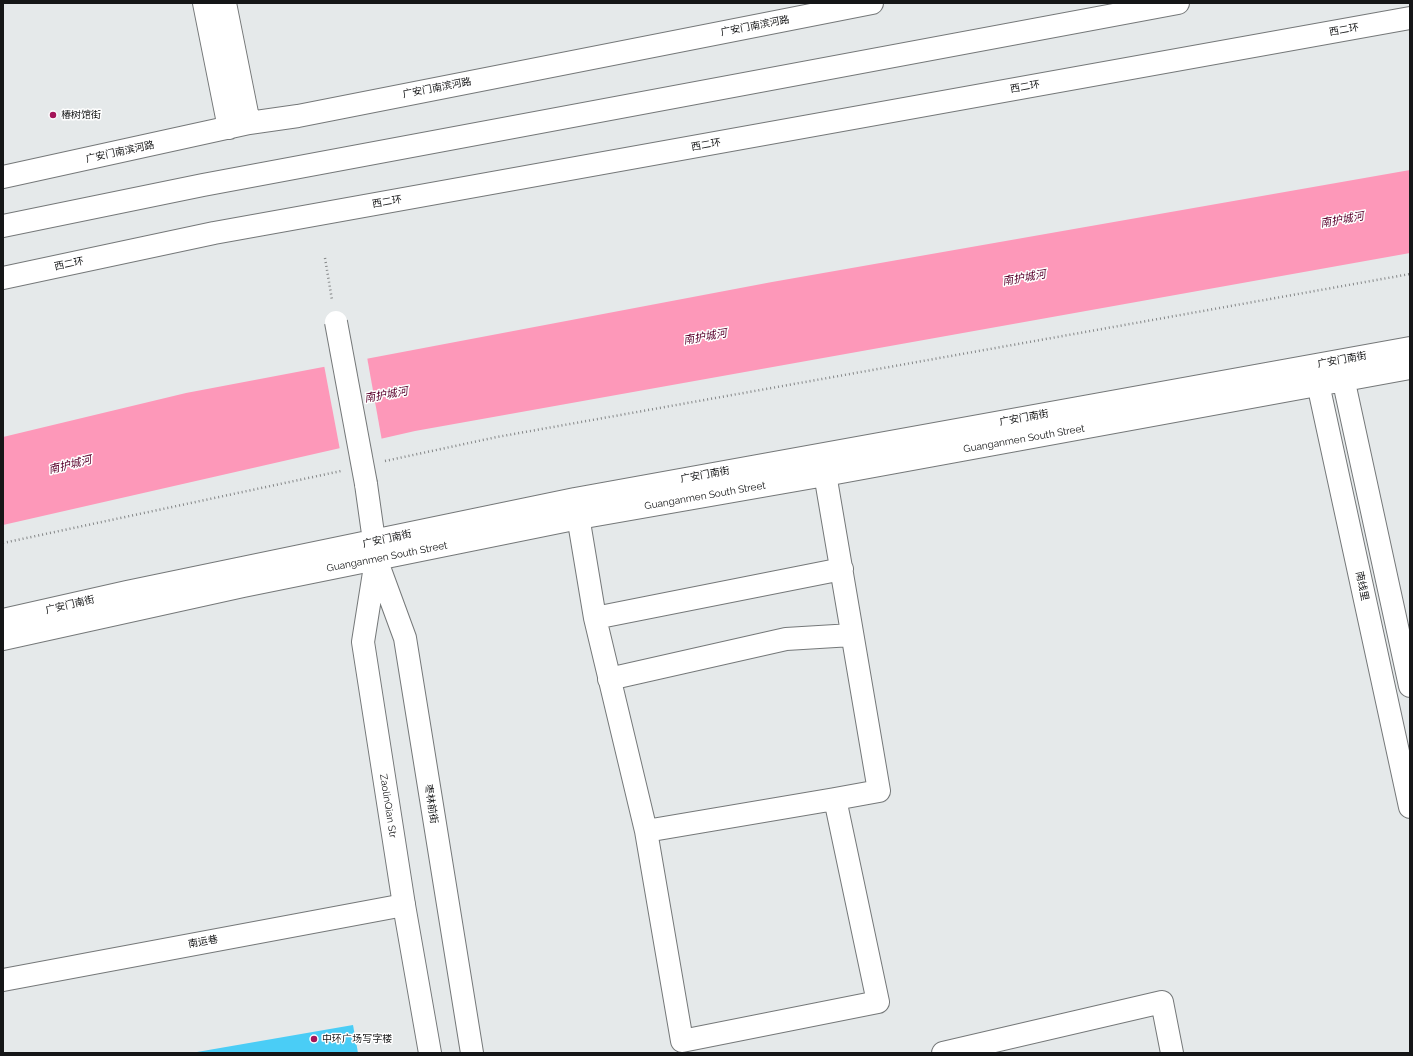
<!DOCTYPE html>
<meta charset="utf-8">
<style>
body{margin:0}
#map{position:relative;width:1413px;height:1056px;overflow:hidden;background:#e5e9ea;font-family:Raleway,sans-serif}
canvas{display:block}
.frame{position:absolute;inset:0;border:4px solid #151617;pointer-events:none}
</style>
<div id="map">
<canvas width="1413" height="1056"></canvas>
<div class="frame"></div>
</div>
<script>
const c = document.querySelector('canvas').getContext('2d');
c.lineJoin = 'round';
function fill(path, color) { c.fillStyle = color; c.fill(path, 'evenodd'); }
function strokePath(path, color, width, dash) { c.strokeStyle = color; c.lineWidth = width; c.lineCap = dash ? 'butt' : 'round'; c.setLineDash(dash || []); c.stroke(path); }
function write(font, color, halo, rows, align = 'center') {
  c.font = font + ' Raleway,"Noto Sans SC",sans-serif'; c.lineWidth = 3; c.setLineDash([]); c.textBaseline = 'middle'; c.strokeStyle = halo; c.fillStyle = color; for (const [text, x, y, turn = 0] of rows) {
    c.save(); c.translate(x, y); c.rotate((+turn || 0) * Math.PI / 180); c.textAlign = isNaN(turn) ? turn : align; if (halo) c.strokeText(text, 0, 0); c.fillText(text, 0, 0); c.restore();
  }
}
fill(new Path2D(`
 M 1410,170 L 1410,253 L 415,431 L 3,525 L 3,437 L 186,393 L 772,282 Z`), '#fd98b9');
fill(new Path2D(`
 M 367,357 L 382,441 L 340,450 L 324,365 Z`), '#e5e9ea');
fill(new Path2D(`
 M 353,1025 L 358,1053 L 197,1053 L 197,1052 Z`), '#4acdf6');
const minor = new Path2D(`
 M 204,3 L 229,128
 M 225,3 L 249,123
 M 3,177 L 249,123 L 298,116 L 872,3
 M 1340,364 L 1410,686
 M 1315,370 L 1410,807
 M 366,484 L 376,555
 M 576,504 L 595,618 L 646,831 L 682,1041 L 878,1002 L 835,799 L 879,791 L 823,462
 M 595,618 L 842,569
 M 3,620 L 127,592 L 575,499 L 1410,348
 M 3,639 L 243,586 L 579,518 L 825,475 L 1410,368
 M 609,679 L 786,639 L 852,635
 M 646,831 L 835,799
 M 3,980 L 404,905
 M 943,1053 L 1162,1002 L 1172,1053`);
const major = new Path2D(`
 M 376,559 L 405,638 L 472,1053
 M 376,560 L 363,642 L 404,905 L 430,1053`);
const highway = new Path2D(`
 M 3,226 L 203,185 L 1178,3
 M 3,278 L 214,233 L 1410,18`);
strokePath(minor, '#757879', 24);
strokePath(major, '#757879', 24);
strokePath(highway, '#757879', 24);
strokePath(new Path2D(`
 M 325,258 L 332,300
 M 385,461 L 497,437 L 1410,274
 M 3,543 L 341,471`), '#848687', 2.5, [1, 3]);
strokePath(minor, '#fff', 22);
strokePath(major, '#fff', 22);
strokePath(highway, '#fff', 22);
const minorBridge = new Path2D(`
 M 336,322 L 366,484`);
strokePath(minorBridge, '#757879', 24, []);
strokePath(minorBridge, '#fff', 22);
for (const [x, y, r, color] of [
 [53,115,4,"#a41559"],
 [314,1039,4,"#a41559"]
]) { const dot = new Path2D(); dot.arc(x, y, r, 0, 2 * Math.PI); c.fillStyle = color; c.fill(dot); strokePath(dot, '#fff', 1.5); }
write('10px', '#151617', '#fff', [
 ["广安门南滨河路",755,26,-11],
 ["西二环",1344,30,-10],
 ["西二环",1025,87,-10],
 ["广安门南滨河路",437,88,-11],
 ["西二环",706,145,-10],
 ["广安门南滨河路",120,152,-12],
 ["西二环",387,202,-10],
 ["西二环",69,264,-12],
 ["广安门南街",1342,360,-10],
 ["广安门南街",1024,418,-10],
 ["Guanganmen South Street",1024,439,-10],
 ["广安门南街",705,475,-10],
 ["Guanganmen South Street",705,496,-10],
 ["广安门南街",387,539,-12],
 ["Guanganmen South Street",387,557,-11],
 ["南线里",1362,586,78],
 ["广安门南街",70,605,-13],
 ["枣林前街",431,804,81],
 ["ZaolinQian Str",388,806,81],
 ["南运巷",203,942,-10]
]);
write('10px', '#151617', '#fff', [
 ["椿树馆街",61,115],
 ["中环广场写字楼",322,1039]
], 'left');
write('italic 11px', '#5a002c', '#fff', [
 ["南护城河",1342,220,-10],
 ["南护城河",1024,278,-10],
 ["南护城河",705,337,-10],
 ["南护城河",386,395,-10],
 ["南护城河",70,465,-14]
]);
</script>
